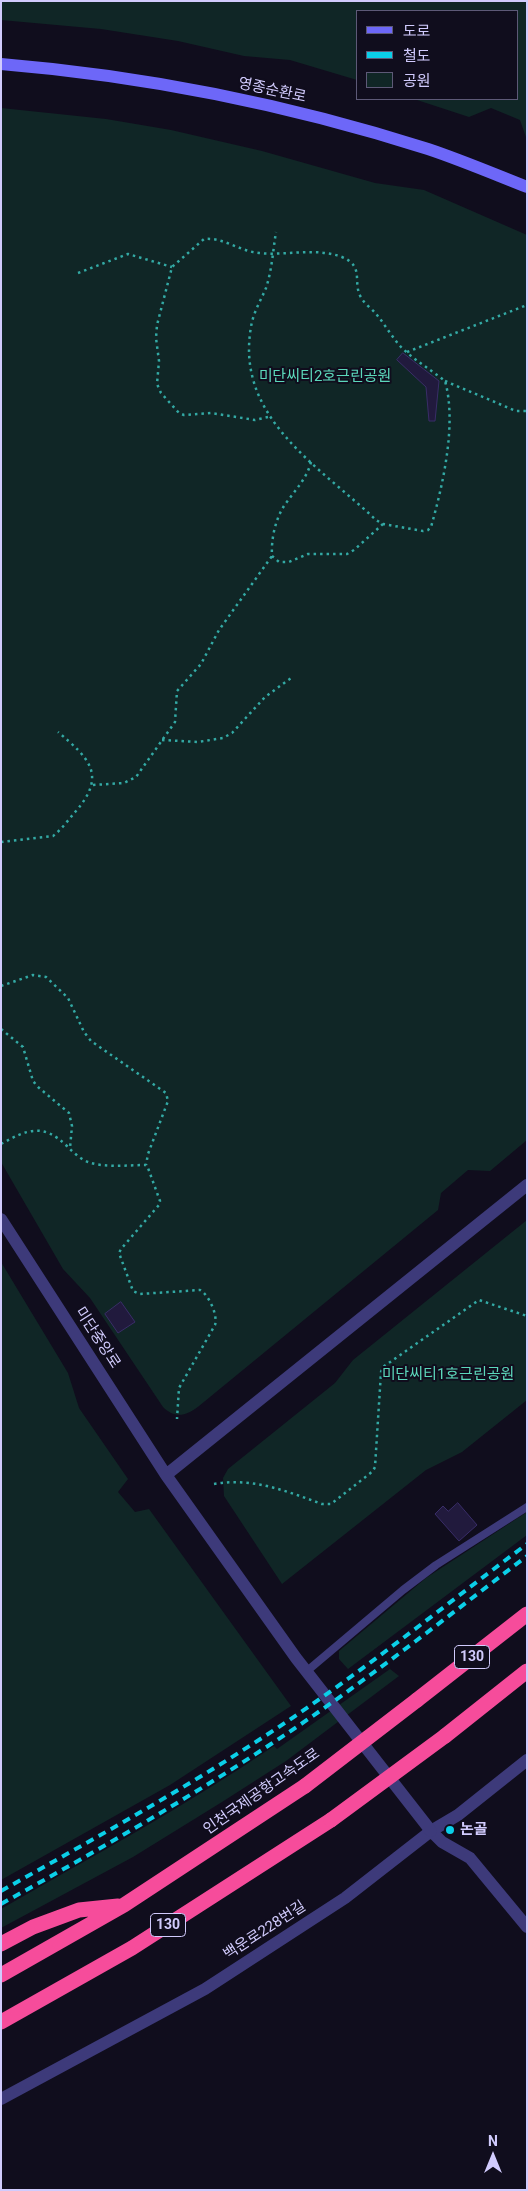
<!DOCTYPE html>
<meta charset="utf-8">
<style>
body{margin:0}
#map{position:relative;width:528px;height:2191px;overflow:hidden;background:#100d1d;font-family:Roboto,"Noto Sans KR",sans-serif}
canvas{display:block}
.frame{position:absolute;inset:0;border:2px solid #d1cbfd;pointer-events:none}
.legend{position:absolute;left:356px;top:10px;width:162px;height:90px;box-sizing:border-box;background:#100d1d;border:1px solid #5d5977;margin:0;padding:6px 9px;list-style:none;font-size:15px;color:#d1cbfd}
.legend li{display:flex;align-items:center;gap:10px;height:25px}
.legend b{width:25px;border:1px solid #5d5977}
.north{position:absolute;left:468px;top:2131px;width:50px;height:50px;-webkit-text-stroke:4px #100d1d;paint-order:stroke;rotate:0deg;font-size:14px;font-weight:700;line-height:20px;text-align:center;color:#d1cbfd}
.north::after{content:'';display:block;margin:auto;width:18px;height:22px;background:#d1cbfd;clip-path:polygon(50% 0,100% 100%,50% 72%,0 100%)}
</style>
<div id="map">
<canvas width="528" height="2191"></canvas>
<div class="frame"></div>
<ul class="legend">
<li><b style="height:6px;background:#6d67f8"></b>도로</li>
<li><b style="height:6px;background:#0bcfe8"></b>철도</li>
<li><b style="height:14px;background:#102626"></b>공원</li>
</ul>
<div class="north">N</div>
</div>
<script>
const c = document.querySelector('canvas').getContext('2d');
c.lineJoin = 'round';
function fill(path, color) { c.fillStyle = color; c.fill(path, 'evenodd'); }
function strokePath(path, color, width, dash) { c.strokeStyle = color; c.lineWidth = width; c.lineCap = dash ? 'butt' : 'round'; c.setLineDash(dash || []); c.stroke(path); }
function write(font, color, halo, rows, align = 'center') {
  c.font = font + ' Roboto,"Noto Sans KR",sans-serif'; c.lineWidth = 4; c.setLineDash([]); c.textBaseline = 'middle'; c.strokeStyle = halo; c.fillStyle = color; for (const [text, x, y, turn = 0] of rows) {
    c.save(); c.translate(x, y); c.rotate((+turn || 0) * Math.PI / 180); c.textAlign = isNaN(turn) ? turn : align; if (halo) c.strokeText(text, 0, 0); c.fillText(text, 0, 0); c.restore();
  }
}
fill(new Path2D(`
 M 1,1 L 527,1 L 527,140 L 520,120 L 491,108 L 469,117 L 414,99 L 517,99 L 517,11 L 357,11 L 357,80 L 290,60 L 244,56 L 178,41 L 101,29 L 1,20 Z
 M 1,108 L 106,119 L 171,130 L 262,151 L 375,183 L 424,190 L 527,235 L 527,1140 L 490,1171 L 468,1170 L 441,1193 L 438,1210 L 199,1406 C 186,1416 175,1419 163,1407 L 90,1298 L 63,1269 L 1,1162 Z
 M 527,1220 L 527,1400 L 462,1452 L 426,1470 L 282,1584 L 224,1496 L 223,1478 L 228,1469 L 335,1383 L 353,1360 Z
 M 1,1262 L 68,1373 L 79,1408 L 128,1479 L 118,1492 L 135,1512 L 149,1509 L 291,1706 L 170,1785 L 1,1880 Z
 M 527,1512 L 527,1535 L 348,1669 L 339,1659 L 339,1651 L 426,1578 Z
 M 390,1669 L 399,1676 L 286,1761 L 222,1802 L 133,1857 L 1,1928 L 1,1909 C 93,1856 186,1806 274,1746 L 277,1749 Z`), '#102626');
const building = new Path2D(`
 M 403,353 L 439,381 L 435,421 L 429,421 L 426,387 L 397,360 Z
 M 121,1302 L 135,1322 L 118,1333 L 105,1314 Z
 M 458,1503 L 477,1525 L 459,1541 L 435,1514 L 443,1506 L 448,1511 Z`);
fill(building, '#211a3d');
strokePath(building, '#392d68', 1);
strokePath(new Path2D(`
 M 78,273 L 128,254 L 172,267
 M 407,352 L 527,305
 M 445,381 L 516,411 L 527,411
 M 268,417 L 255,420 L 211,413 L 184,415 L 179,413 L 161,393 L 157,384 L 159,361 L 156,338 L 157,325 L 172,267 L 204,239 C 223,237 239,251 259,253 C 286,256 315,247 342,257 C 366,267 351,283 362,299 C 366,305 373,310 377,315 C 386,326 393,339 403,349 C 416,361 431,370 445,381 C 457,423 443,485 431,527 L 428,530 L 423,531 L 383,524 L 376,520 C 319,466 235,418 251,327 C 253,313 261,300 266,288 C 272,270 273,250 276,232
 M 311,462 C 307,479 294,491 284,506 C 275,520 271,540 272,556 L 279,562 L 289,562 L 308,554 L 347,554 L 354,550 L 383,524
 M 162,740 L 198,742 L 223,738 L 232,733 L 265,697 L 291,678
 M 93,785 L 124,783 L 136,777 L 175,722 L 177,691 L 201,664 L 219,630 L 272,556
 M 1,842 L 53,836 C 62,829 69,819 76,811 C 107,775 89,758 58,732
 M 1,986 L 33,975 L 46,977 L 68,998 L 84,1032 L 91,1041 L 166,1093 L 168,1101 L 148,1154 L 146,1165
 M 1,1029 L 23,1047 L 33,1081 L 38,1087 L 69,1113 L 72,1126 L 70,1148
 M 1,1144 C 28,1129 43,1123 67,1146 C 73,1152 80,1159 88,1162 C 105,1168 128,1165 146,1165 L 148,1168 L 160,1201 L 159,1205 L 121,1249 L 119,1253 L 133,1291 L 140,1294 L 200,1290 C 209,1295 218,1315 215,1325 L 179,1388 L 177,1419
 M 214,1484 C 252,1477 286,1491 322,1504 L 331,1504 L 373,1471 L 375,1467 L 381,1372 L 383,1367 L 479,1300 L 527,1316`), '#33a9a4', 2.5, [2.5, 4]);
strokePath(new Path2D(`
 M 307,1671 L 403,1590 L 436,1565 L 527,1507`), '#3d3a7a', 8);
strokePath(new Path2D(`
 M 431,1831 L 442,1842 L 470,1858 L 527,1927
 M 1,2099 L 205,1989 L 345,1898 L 431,1831 L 458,1815 L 527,1760`), '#3d3a7a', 12);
strokePath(new Path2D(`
 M 1,1219 L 166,1475 L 296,1658 L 431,1831
 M 166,1475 L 527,1185`), '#3d3a7a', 12);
strokePath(new Path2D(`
 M 1,64 C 146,76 290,105 428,149 C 461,160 494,174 527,187`), '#6d67f8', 12);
strokePath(new Path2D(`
 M 417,1700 L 527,1614
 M 445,1736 L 527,1671
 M 1,1944 L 33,1927 L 79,1910 L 118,1906
 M 1,1975 L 124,1905 L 305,1786
 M 1,2022 L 132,1948 L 331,1820`), '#f64c9b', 15);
strokePath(new Path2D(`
 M 1,1891 C 90,1841 179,1792 265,1736 C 356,1677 440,1609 527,1544
 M 1,1904 C 93,1853 184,1801 271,1744 C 360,1686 443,1620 527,1556`), '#0bcfe8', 4, [8, 6]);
strokePath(new Path2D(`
 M 305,1786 L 417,1700
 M 331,1820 L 445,1736`), '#f64c9b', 15);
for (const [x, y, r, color] of [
 [450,1830,5,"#0bcfe8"]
]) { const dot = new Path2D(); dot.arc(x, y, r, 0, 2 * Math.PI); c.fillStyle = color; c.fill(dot); strokePath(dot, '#100d1d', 2); }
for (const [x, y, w] of [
 [472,1657,35],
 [168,1925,35]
]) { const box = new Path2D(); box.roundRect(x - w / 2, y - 11.5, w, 23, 4); c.fillStyle = '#100d1d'; c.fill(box); strokePath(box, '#d1cbfd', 1); }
write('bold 14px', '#d1cbfd', null, [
 ["130",472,1657],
 ["130",168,1925]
]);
write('15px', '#d1cbfd', '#100d1d', [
 ["영종순환로",272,91,12],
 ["미단중앙로",97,1338,57],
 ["인천국제공항고속도로",262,1792,-35],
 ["백운로228번길",265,1931,-33]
]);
write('15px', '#5cd8bb', '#100d1d', [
 ["미단씨티2호근린공원",325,377],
 ["미단씨티1호근린공원",448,1375]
]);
write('bold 15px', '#d1cbfd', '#100d1d', [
 ["논골",460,1830]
], 'left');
</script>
